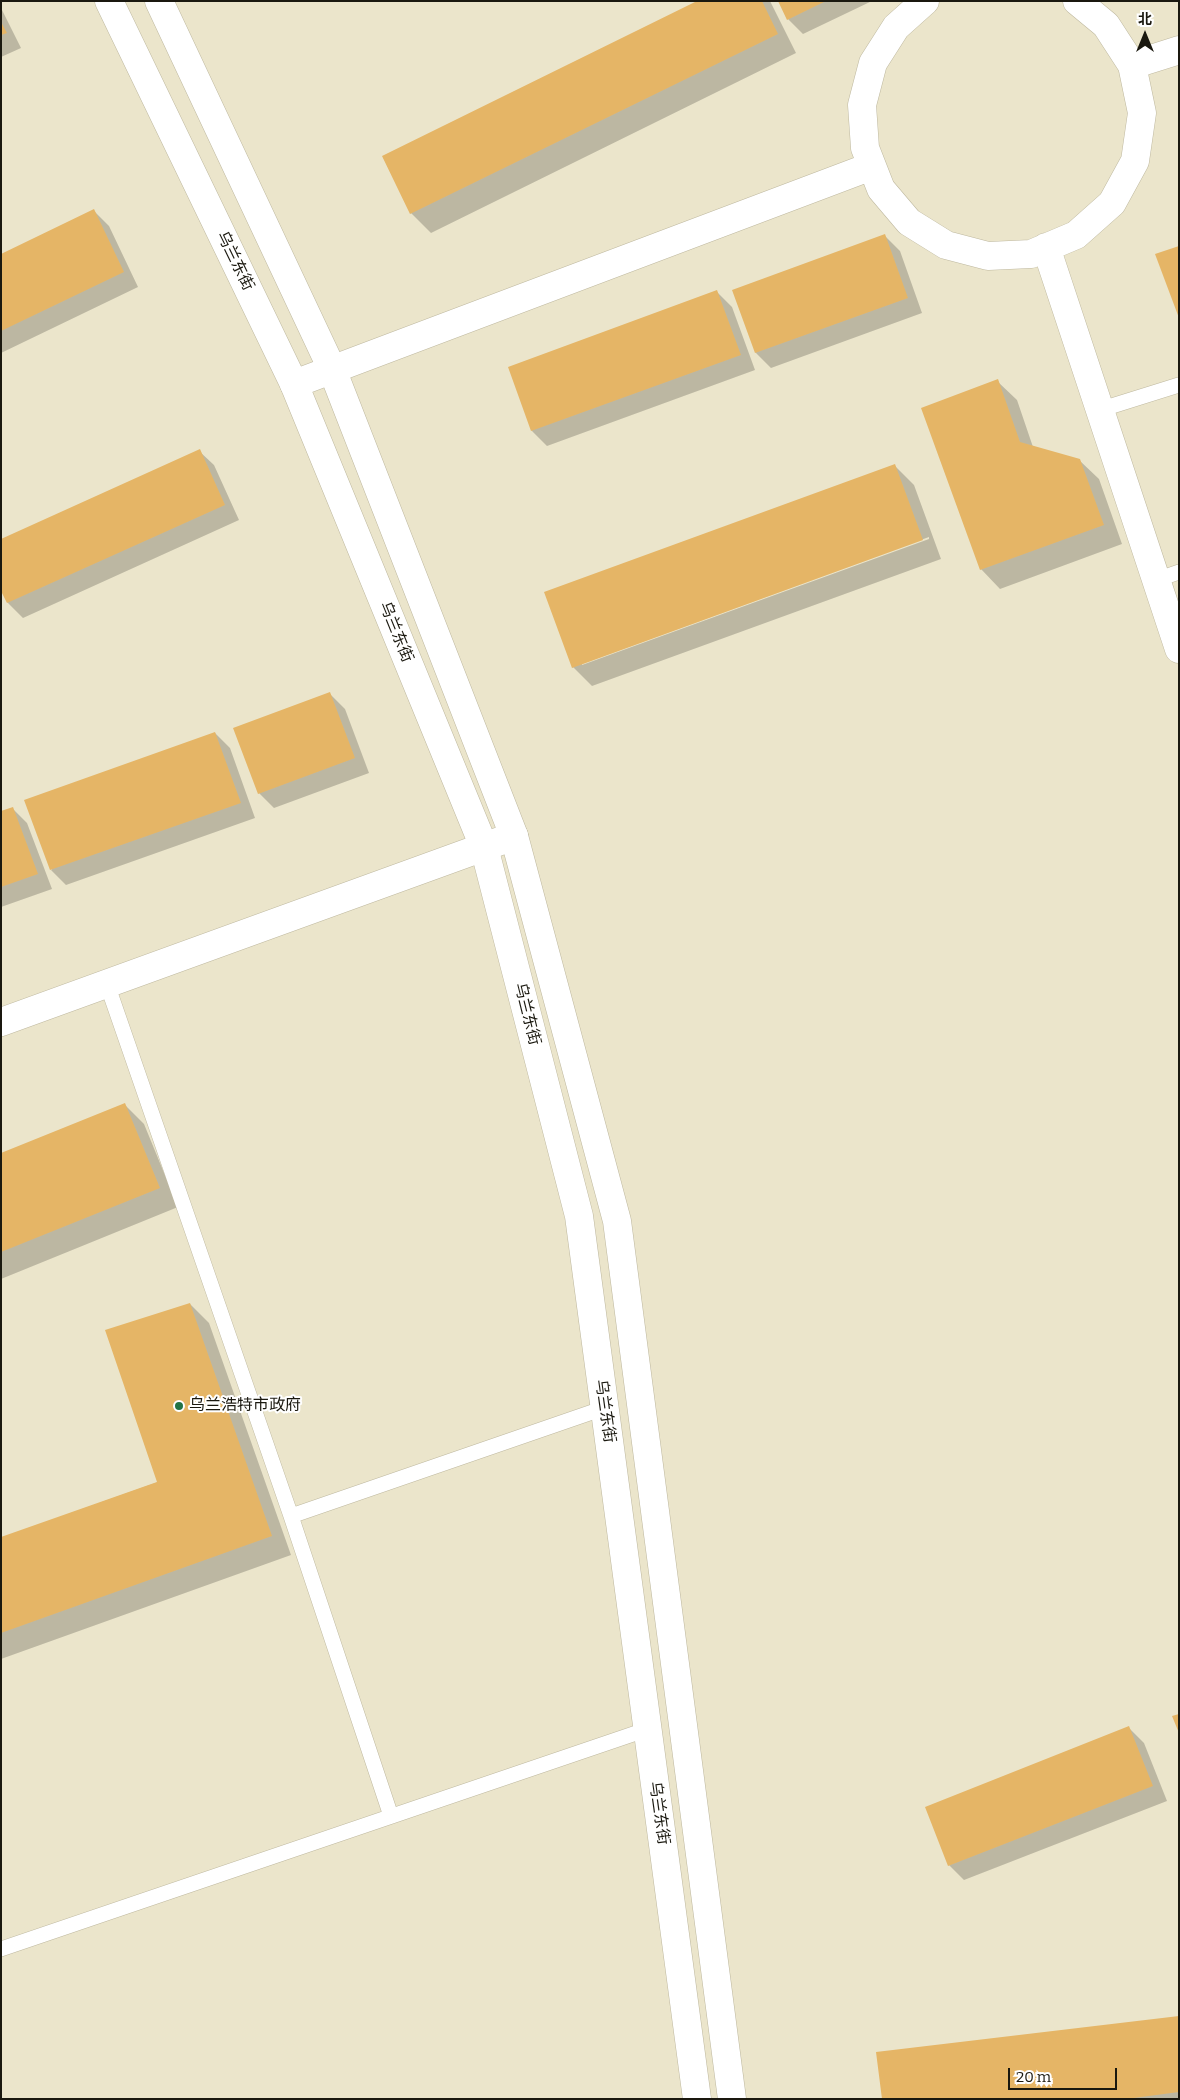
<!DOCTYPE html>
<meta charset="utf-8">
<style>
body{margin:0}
#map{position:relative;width:1180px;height:2100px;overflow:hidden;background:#ebe5cb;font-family:Bitter,"Noto Sans SC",serif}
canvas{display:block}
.frame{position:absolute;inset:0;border:2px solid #1a180f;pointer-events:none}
.north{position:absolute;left:1120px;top:10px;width:50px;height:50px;-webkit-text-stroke:4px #fff;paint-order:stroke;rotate:0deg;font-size:14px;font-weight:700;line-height:20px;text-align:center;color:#1a180f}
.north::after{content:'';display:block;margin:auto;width:18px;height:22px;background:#1a180f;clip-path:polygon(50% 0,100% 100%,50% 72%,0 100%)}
.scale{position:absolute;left:1008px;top:2068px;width:109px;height:22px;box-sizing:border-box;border:2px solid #1a180f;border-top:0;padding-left:6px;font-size:15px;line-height:18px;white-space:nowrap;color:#1a180f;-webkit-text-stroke:4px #fff;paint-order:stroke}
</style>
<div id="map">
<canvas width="1180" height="2100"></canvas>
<div class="frame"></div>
<div class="north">北</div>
<div class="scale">20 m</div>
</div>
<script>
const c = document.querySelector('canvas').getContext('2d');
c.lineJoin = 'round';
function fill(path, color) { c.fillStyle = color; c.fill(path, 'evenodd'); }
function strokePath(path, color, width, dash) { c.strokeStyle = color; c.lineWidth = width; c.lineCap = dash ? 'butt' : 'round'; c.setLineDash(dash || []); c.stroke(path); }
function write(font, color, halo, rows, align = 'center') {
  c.font = font + ' Bitter,"Noto Sans SC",serif'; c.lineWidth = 4; c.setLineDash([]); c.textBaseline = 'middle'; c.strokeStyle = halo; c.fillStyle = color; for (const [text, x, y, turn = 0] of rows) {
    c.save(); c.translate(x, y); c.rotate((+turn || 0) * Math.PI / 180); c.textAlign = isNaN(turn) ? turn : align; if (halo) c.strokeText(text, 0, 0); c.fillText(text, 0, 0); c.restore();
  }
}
fill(new Path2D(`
 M 700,1 L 770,1 L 796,53 L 431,233 L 411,213 L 383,157 Z
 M 779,1 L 872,1 L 803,34 L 788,19 Z
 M 1,8 L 21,48 L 1,57 Z
 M 94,211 L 109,226 L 138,287 L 1,353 L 1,255 Z
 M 885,236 L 900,251 L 922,313 L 771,368 L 756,353 L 733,291 Z
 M 717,292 L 732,307 L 755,370 L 547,446 L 532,431 L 509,368 Z
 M 997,381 L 1017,400 L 1033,447 L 1079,460 L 1099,479 L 1122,544 L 1000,589 L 981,569 Z
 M 199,451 L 214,465 L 239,520 L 23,618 L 8,603 L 1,588 Z
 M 895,466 L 914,485 L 941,559 L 592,686 L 573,667 ZM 929,537 L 929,539 L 582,665 L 582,663 Z
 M 330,694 L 345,709 L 369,773 L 274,808 L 259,793 Z
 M 215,733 L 230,748 L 255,818 L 66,885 L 51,870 Z
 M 12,808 L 27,823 L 52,889 L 1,907 L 1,812 Z
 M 125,1105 L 144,1124 L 178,1207 L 1,1279 L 1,1155 Z
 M 190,1304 L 209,1323 L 291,1555 L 1,1659 L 1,1538 L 158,1482 Z
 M 1129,1728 L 1144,1743 L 1167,1801 L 964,1880 L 949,1865 Z
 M 1179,2017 L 1179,2099 L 883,2099 Z`), '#0003');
fill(new Path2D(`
 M 697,1 L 762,1 L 778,34 L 410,214 L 382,156 Z
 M 778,1 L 826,1 L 787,20 Z
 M 1,22 L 7,33 L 1,35 Z
 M 94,209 L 124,272 L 1,331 L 1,254 Z
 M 885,234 L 908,298 L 755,353 L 732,290 Z
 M 1179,246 L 1179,318 L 1155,254 Z
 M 717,290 L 741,355 L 531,431 L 508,367 Z
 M 998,379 L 1020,442 L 1080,459 L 1104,525 L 980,570 L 921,408 Z
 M 200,449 L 225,505 L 7,603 L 1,591 L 1,539 Z
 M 895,464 L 923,540 L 572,668 L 544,592 Z
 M 330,692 L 355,758 L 258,794 L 233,728 Z
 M 215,732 L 241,803 L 50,870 L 24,800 Z
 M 13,807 L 38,874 L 1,887 L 1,811 Z
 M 125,1103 L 160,1188 L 1,1252 L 1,1153 Z
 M 190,1303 L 272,1536 L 1,1633 L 1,1537 L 157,1482 L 105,1330 Z
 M 1179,1714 L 1179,1733 L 1172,1716 Z
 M 1129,1726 L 1153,1786 L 948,1866 L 925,1807 Z
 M 1179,2016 L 1179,2092 L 1126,2099 L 882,2099 L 876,2052 Z`), '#e5b566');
const service = new Path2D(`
 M 1099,410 L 1179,385
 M 1156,580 L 1179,572
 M 107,984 L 291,1516 L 391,1816
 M 291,1516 L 604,1408
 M 1,1949 L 648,1729`);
const minor = new Path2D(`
 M 925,1 L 896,27 L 873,63 L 862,105 L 865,148 L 881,189 L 909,222 L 946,245 L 988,256 L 1031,254 L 1076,235 L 1112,203 L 1135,161 L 1142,113 L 1132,65 L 1106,25 L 1077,1
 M 1132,65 L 1179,50
 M 1046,247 L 1179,649
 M 294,384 L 872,166`);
const tertiary = new Path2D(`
 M 1,1022 L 514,836`);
const secondary = new Path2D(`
 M 109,1 L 294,384 L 484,847 L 579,1216 L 697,2099
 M 159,1 L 332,369 L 514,836 L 617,1221 L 732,2099`);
strokePath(service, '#beb89f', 16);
strokePath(minor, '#beb89f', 29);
strokePath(tertiary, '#beb89f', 29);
strokePath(secondary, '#beb89f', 29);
strokePath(service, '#fff', 15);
strokePath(minor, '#fff', 28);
strokePath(tertiary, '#fff', 28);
strokePath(secondary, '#fff', 28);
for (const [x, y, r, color] of [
 [179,1406,5,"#227345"]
]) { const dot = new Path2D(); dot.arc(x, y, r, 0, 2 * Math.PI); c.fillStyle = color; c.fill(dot); strokePath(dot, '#fff', 2); }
write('16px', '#1a180f', '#fff', [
 ["乌兰东街",235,261,64],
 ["乌兰东街",396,632,68],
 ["乌兰东街",527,1014,76],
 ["乌兰东街",605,1411,82],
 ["乌兰东街",659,1813,82]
]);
write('16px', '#1a180f', '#fff', [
 ["乌兰浩特市政府",189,1406]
], 'left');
</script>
